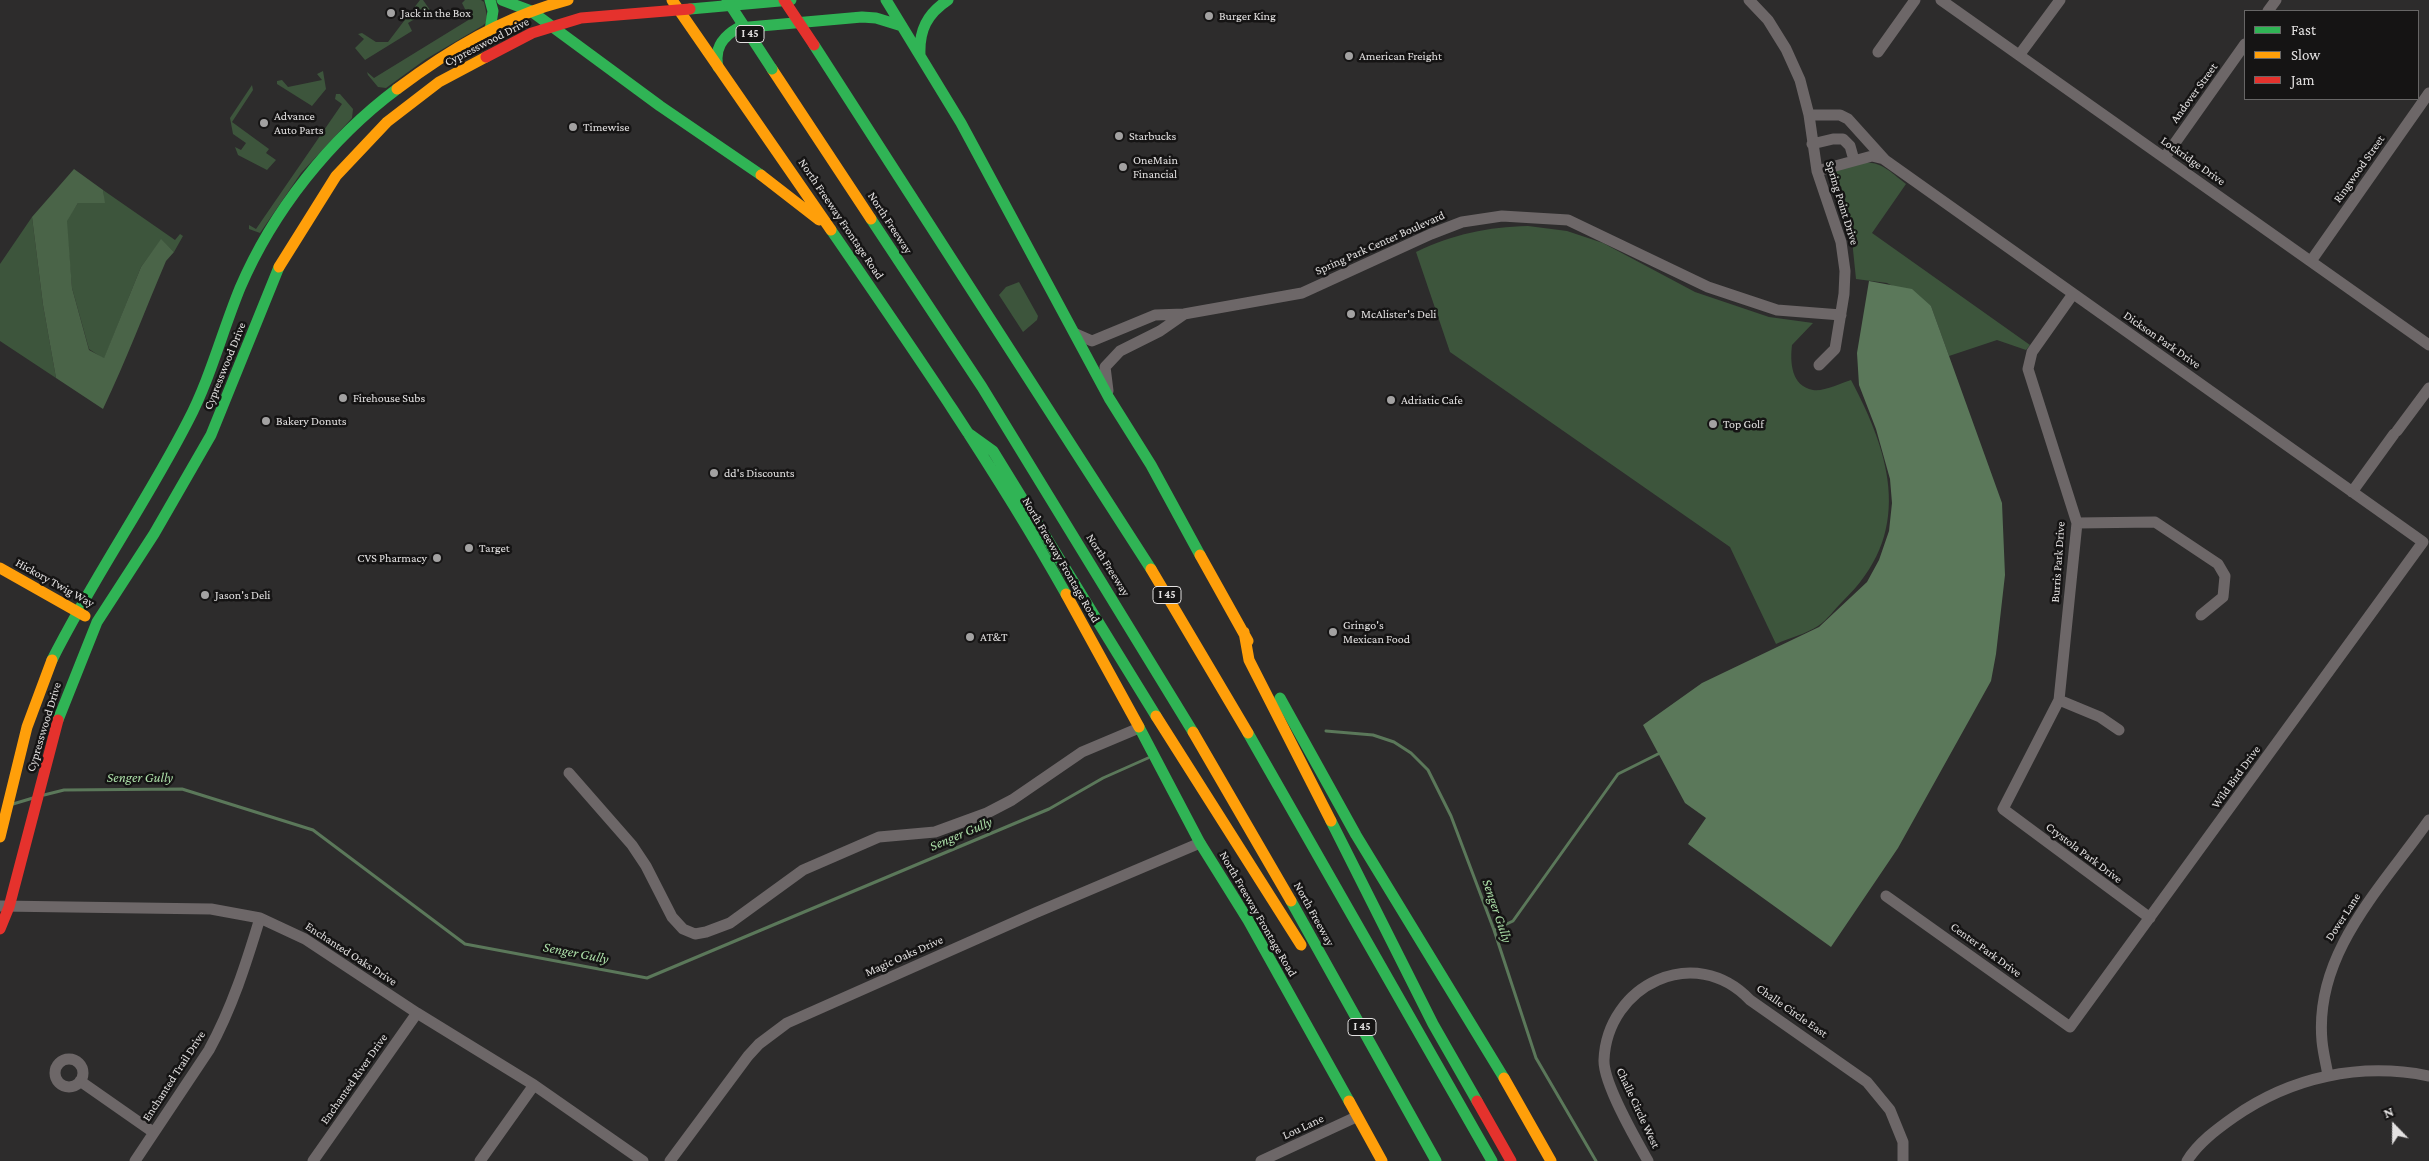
<!DOCTYPE html>
<style>
body{margin:0}
#map{position:relative;width:2429px;height:1161px;overflow:hidden;background:#2d2c2c;font-family:"Crimson Pro",serif}
canvas{display:block}
.legend{position:absolute;left:2244px;top:10px;width:175px;height:90px;box-sizing:border-box;background:#151414;border:1px solid #676666;margin:0;padding:6px 9px;list-style:none;font-size:15px;color:#e3e1e1}
.legend li{display:flex;align-items:center;gap:10px;height:25px}
.legend b{width:25px;border:1px solid #676666}
.north{position:absolute;left:2369px;top:1101px;width:50px;height:50px;-webkit-text-stroke:4px #151414;paint-order:stroke;rotate:338deg;font-size:14px;font-weight:700;line-height:20px;text-align:center;color:#e3e1e1}
.north::after{content:'';display:block;margin:auto;width:18px;height:22px;background:#e3e1e1;clip-path:polygon(50% 0,100% 100%,50% 72%,0 100%)}
</style>
<div id="map">
<canvas width="2429" height="1161"></canvas>
<ul class="legend">
<li><b style="height:6px;background:#30b455"></b>Fast</li>
<li><b style="height:6px;background:#ff9f0a"></b>Slow</li>
<li><b style="height:6px;background:#e5322d"></b>Jam</li>
</ul>
<div class="north">N</div>
</div>
<script>
const c = document.querySelector('canvas').getContext('2d');
c.lineJoin = 'round';
function fill(path, color) { c.fillStyle = color; c.fill(path, 'evenodd'); }
function strokePath(path, color, width, dash) { c.strokeStyle = color; c.lineWidth = width; c.lineCap = dash ? 'butt' : 'round'; c.setLineDash(dash || []); c.stroke(path); }
function write(font, color, halo, rows, align = 'center') {
  c.font = font + ' "Crimson Pro",serif'; c.lineWidth = 5; c.setLineDash([]); c.textBaseline = 'middle'; c.strokeStyle = halo; c.fillStyle = color; for (const [text, x, y, turn = 0] of rows) {
    c.save(); c.translate(x, y); c.rotate((+turn || 0) * Math.PI / 180); c.textAlign = isNaN(turn) ? turn : align; if (halo) c.strokeText(text, 0, 0); c.fillText(text, 0, 0); c.restore();
  }
}
fill(new Path2D(`
 M 420,0 L 423,0 L 430,10 L 408,23 L 412,31 L 365,60 L 355,48 L 364,39 L 358,34 L 362,33 L 376,42 L 388,42 Z
 M 465,0 L 481,0 L 484,2 L 488,21 L 482,26 L 426,59 L 386,88 L 378,87 L 368,75 L 367,72 L 374,78 L 470,19 L 462,3 Z
 M 323,71 L 326,89 L 312,106 L 277,84 L 277,81 L 282,80 L 288,87 L 322,80 L 317,74 Z
 M 252,85 L 253,90 L 232,122 L 269,149 L 266,153 L 276,160 L 267,170 L 238,155 L 235,147 L 241,150 L 246,143 L 233,134 L 230,118 Z
 M 336,94 L 340,94 L 353,109 L 352,118 L 301,173 L 260,233 L 249,229 L 249,225 L 256,229 L 342,104 L 335,99 Z
 M 1861,162 C 1883,162 1889,171 1906,184 L 1872,233 L 2030,345 L 2026,350 L 1997,340 L 1949,356 L 1931,306 L 1887,283 L 1856,279 L 1852,240 L 1830,182 L 1830,175 L 1834,170 Z
 M 103,190 L 175,240 L 180,234 L 183,236 L 174,252 L 161,240 L 141,267 L 104,359 L 89,349 L 72,288 L 66,221 L 78,203 L 104,202 Z
 M 32,217 L 43,305 L 56,378 L 0,341 L 0,264 Z
 M 1528,226 L 1567,231 L 1603,243 L 1695,292 L 1769,317 L 1813,323 L 1792,345 C 1790,362 1791,386 1813,390 C 1823,392 1841,383 1851,380 C 1892,457 1914,534 1842,602 C 1835,609 1827,620 1818,626 C 1806,634 1789,638 1776,644 L 1730,547 L 1450,352 L 1416,252 C 1453,234 1488,227 1528,226 Z
 M 1019,282 L 1038,316 L 1037,320 L 1023,332 L 999,295 L 1006,287 Z`), '#3d553c');
fill(new Path2D(`
 M 74,169 L 103,190 L 105,203 L 78,203 L 67,221 L 72,288 L 89,350 L 104,358 L 141,267 L 161,239 L 174,252 L 166,261 C 145,310 126,361 103,409 L 56,378 L 43,305 L 32,217 Z`), '#4a6448');
fill(new Path2D(`
 M 1869,281 L 1912,289 L 1931,306 L 2002,503 L 2005,575 L 1996,654 L 1991,681 L 1898,848 L 1831,947 L 1688,844 L 1706,818 L 1685,803 L 1643,725 L 1702,683 L 1819,627 L 1867,582 L 1879,560 L 1889,531 L 1892,503 L 1890,479 L 1876,429 L 1859,385 L 1857,353 Z`), '#5b785a');
strokePath(new Path2D(`
 M 1326,731 L 1373,735 L 1394,742 L 1411,753 L 1428,770 L 1451,816 L 1494,930 L 1536,1058 L 1596,1161
 M 44,795 L 64,790 L 182,789 L 313,830 L 465,944 L 647,978 L 1049,809 L 1103,778 L 1148,758
 M 13,804 L 33,798
 M 1494,930 L 1513,921 L 1618,774 L 1660,753`), '#5b785a', 3);
strokePath(new Path2D(`
 M 1749,0 L 1768,20 L 1786,49 L 1800,80 L 1809,115 L 1817,171 L 1841,242 L 1845,271 L 1844,294 L 1835,349 L 1819,365
 M 1941,0 L 2429,345
 M 2268,11 L 2276,0
 M 1878,52 L 1915,0
 M 2020,54 L 2060,0
 M 1809,115 L 1840,115 L 1848,119 L 1885,160 L 2423,542 L 2070,1027 L 1886,896
 M 1812,144 L 1833,139 L 1843,139 L 1850,146 L 1854,160
 M 2165,157 L 2245,44
 M 1817,171 L 1872,156 L 1884,159
 M 2311,261 L 2429,93
 M 2073,294 L 2032,352 L 2028,369 L 2077,523 L 2059,700 L 2003,809 L 2150,918
 M 1076,334 L 1092,341 L 1155,315 L 1184,314 L 1302,293 L 1431,234 L 1462,222 L 1502,216 L 1568,220 L 1708,287 L 1777,310 L 1841,315
 M 1108,391 L 1105,367 L 1120,351 L 1160,331 L 1183,315
 M 2397,431 L 2429,388
 M 2352,492 L 2394,434
 M 2077,523 L 2155,522 L 2218,564 L 2225,576 L 2223,597 L 2201,615
 M 2059,700 L 2100,717 L 2119,730
 M 569,773 L 632,845 L 646,866 L 672,917 L 683,929 L 695,934 L 706,932 L 730,923 L 803,870 L 879,837 L 935,832 L 987,813 L 1012,800 L 1082,752 L 1139,728
 M 0,906 L 211,909 L 260,918 L 305,939 L 417,1013 L 534,1085 L 643,1161
 M55 1073a14 14 0 1 1 28 0a14 14 0 1 1-28 0Z
 M 2328,1075 C 2326,1064 2323,1052 2322,1041 C 2314,953 2382,887 2429,820
 M 80,1081 L 153,1132
 M 135,1161 L 209,1050 C 232,1008 246,964 260,918
 M 313,1161 L 417,1013
 M 480,1161 L 534,1085
 M 670,1161 L 748,1056 L 759,1044 L 787,1023 L 1035,913 L 1200,843
 M 1261,1161 L 1356,1117
 M 1648,1161 C 1636,1140 1603,1083 1604,1060 C 1607,985 1695,942 1750,1000 L 1867,1082 L 1890,1110 L 1903,1142 L 1903,1161
 M 2187,1161 C 2198,1143 2217,1129 2234,1117 C 2291,1077 2360,1062 2429,1076`), '#6d6768', 11);
strokePath(new Path2D(`
 M 490,0 L 493,11 L 490,30
 M 502,0 L 531,11 L 660,106 L 761,175
 M 886,0 L 961,123 L 1109,398 L 1151,465 L 1200,555
 M 690,9 L 791,0
 M 814,45 L 1151,569
 M 920,55 C 919,30 927,14 948,0
 M 718,67 C 714,49 722,37 738,28 L 862,17 L 876,18 L 902,26
 M 871,219 L 982,387 L 1193,732
 M 831,230 C 913,349 995,468 1066,594
 M 968,433 L 993,451 L 1156,716
 M 52,660 C 93,578 146,503 188,421 C 210,379 222,332 240,288 C 273,211 330,139 397,89
 M 1280,698 L 1356,835 L 1504,1078
 M 58,720 L 97,622 L 154,534 L 211,435 L 279,267
 M 1139,727 L 1200,843 L 1248,920 L 1349,1101
 M 1248,733 L 1492,1161
 M 1331,821 L 1433,1024 L 1477,1101
 M 1291,901 L 1436,1161`), '#30b455', 11);
strokePath(new Path2D(`
 M 672,0 L 831,230
 M 772,69 L 871,219
 M 397,89 C 449,50 505,16 568,0
 M 761,175 L 819,220
 M 279,267 L 336,176 L 387,122 L 439,82 L 486,57
 M 1200,555 L 1248,641
 M 0,568 L 85,616
 M 1151,569 L 1248,733
 M 1066,594 L 1139,727
 M 1244,632 L 1249,660 L 1331,821
 M 1156,716 L 1301,945
 M 1193,732 L 1291,901
 M 0,837 L 27,727 L 52,660
 M 1504,1078 L 1551,1161
 M 1349,1101 L 1382,1161`), '#ff9f0a', 11);
strokePath(new Path2D(`
 M 486,57 L 532,33 L 581,18 L 690,9
 M 0,929 L 9,907 L 58,720
 M 1477,1101 L 1511,1161`), '#e5322d', 11);
strokePath(new Path2D(`
 M 727,0 L 772,69`), '#30b455', 11);
strokePath(new Path2D(`
 M 784,0 L 814,45`), '#e5322d', 11);
for (const [x, y, r, color] of [
 [391,13,5,"#a3a2a2"],
 [1209,16,5,"#a3a2a2"],
 [1349,56,5,"#a3a2a2"],
 [264,123,5,"#a3a2a2"],
 [573,127,5,"#a3a2a2"],
 [1119,136,5,"#a3a2a2"],
 [1123,167,5,"#a3a2a2"],
 [1351,314,5,"#a3a2a2"],
 [343,398,5,"#a3a2a2"],
 [1391,400,5,"#a3a2a2"],
 [266,421,5,"#a3a2a2"],
 [1713,424,5,"#a3a2a2"],
 [714,473,5,"#a3a2a2"],
 [469,548,5,"#a3a2a2"],
 [437,558,5,"#a3a2a2"],
 [205,595,5,"#a3a2a2"],
 [1333,632,5,"#a3a2a2"],
 [970,637,5,"#a3a2a2"]
]) { const dot = new Path2D(); dot.arc(x, y, r, 0, 2 * Math.PI); c.fillStyle = color; c.fill(dot); strokePath(dot, '#151414', 2); }
for (const [x, y, w] of [
 [750,34,28],
 [1167,595,28],
 [1362,1027,28]
]) { const box = new Path2D(); box.roundRect(x - w / 2, y - 8.5, w, 17, 4); c.fillStyle = '#151414'; c.fill(box); strokePath(box, '#e3e1e1', 1); }
write('bold 11px', '#e3e1e1', null, [
 ["I 45",750,34],
 ["I 45",1167,595],
 ["I 45",1362,1027]
]);
write('12px', '#e3e1e1', '#151414', [
 ["Jack in the Box",401,13],
 ["Burger King",1219,16],
 ["American Freight",1359,56],
 ["Advance",274,116],
 ["Auto Parts",274,130],
 ["Timewise",583,127],
 ["Starbucks",1129,136],
 ["OneMain",1133,160],
 ["Financial",1133,174],
 ["McAlister's Deli",1361,314],
 ["Firehouse Subs",353,398],
 ["Adriatic Cafe",1401,400],
 ["Bakery Donuts",276,421],
 ["Top Golf",1723,424],
 ["dd's Discounts",724,473],
 ["Target",479,548],
 ["CVS Pharmacy",427,558,"right"],
 ["Jason's Deli",215,595],
 ["Gringo's",1343,625],
 ["Mexican Food",1343,639],
 ["AT&T",980,637]
], 'left');
write('12px', '#e3e1e1', '#151414', [
 ["Cypresswood Drive",487,42,-27],
 ["Andover Street",2194,93,-54],
 ["Lockridge Drive",2193,161,35],
 ["Ringwood Street",2359,169,-55],
 ["Spring Point Drive",1842,203,73],
 ["North Freeway Frontage Road",841,219,56],
 ["North Freeway",890,223,57],
 ["Spring Park Center Boulevard",1380,243,-24],
 ["Dickson Park Drive",2162,340,35],
 ["Cypresswood Drive",225,366,-68],
 ["North Freeway Frontage Road",1061,560,60],
 ["Burris Park Drive",2058,562,-86],
 ["North Freeway",1108,565,58],
 ["Hickory Twig Way",55,583,29],
 ["Cypresswood Drive",44,727,-73],
 ["Wild Bird Drive",2236,777,-54],
 ["Crystola Park Drive",2084,853,37],
 ["North Freeway Frontage Road",1258,914,60],
 ["North Freeway",1314,914,61],
 ["Dover Lane",2343,917,-57],
 ["Center Park Drive",1986,950,36],
 ["Enchanted Oaks Drive",351,954,33],
 ["Magic Oaks Drive",904,956,-24],
 ["Challe Circle East",1792,1011,35],
 ["Enchanted Trail Drive",174,1076,-57],
 ["Enchanted River Drive",354,1079,-55],
 ["Challe Circle West",1638,1108,65],
 ["Lou Lane",1303,1127,-25]
]);
write('italic 14px', '#acdfa8', '#151414', [
 ["Senger Gully",140,778],
 ["Senger Gully",961,834,-23],
 ["Senger Gully",1497,911,71],
 ["Senger Gully",576,953,11]
]);
</script>
